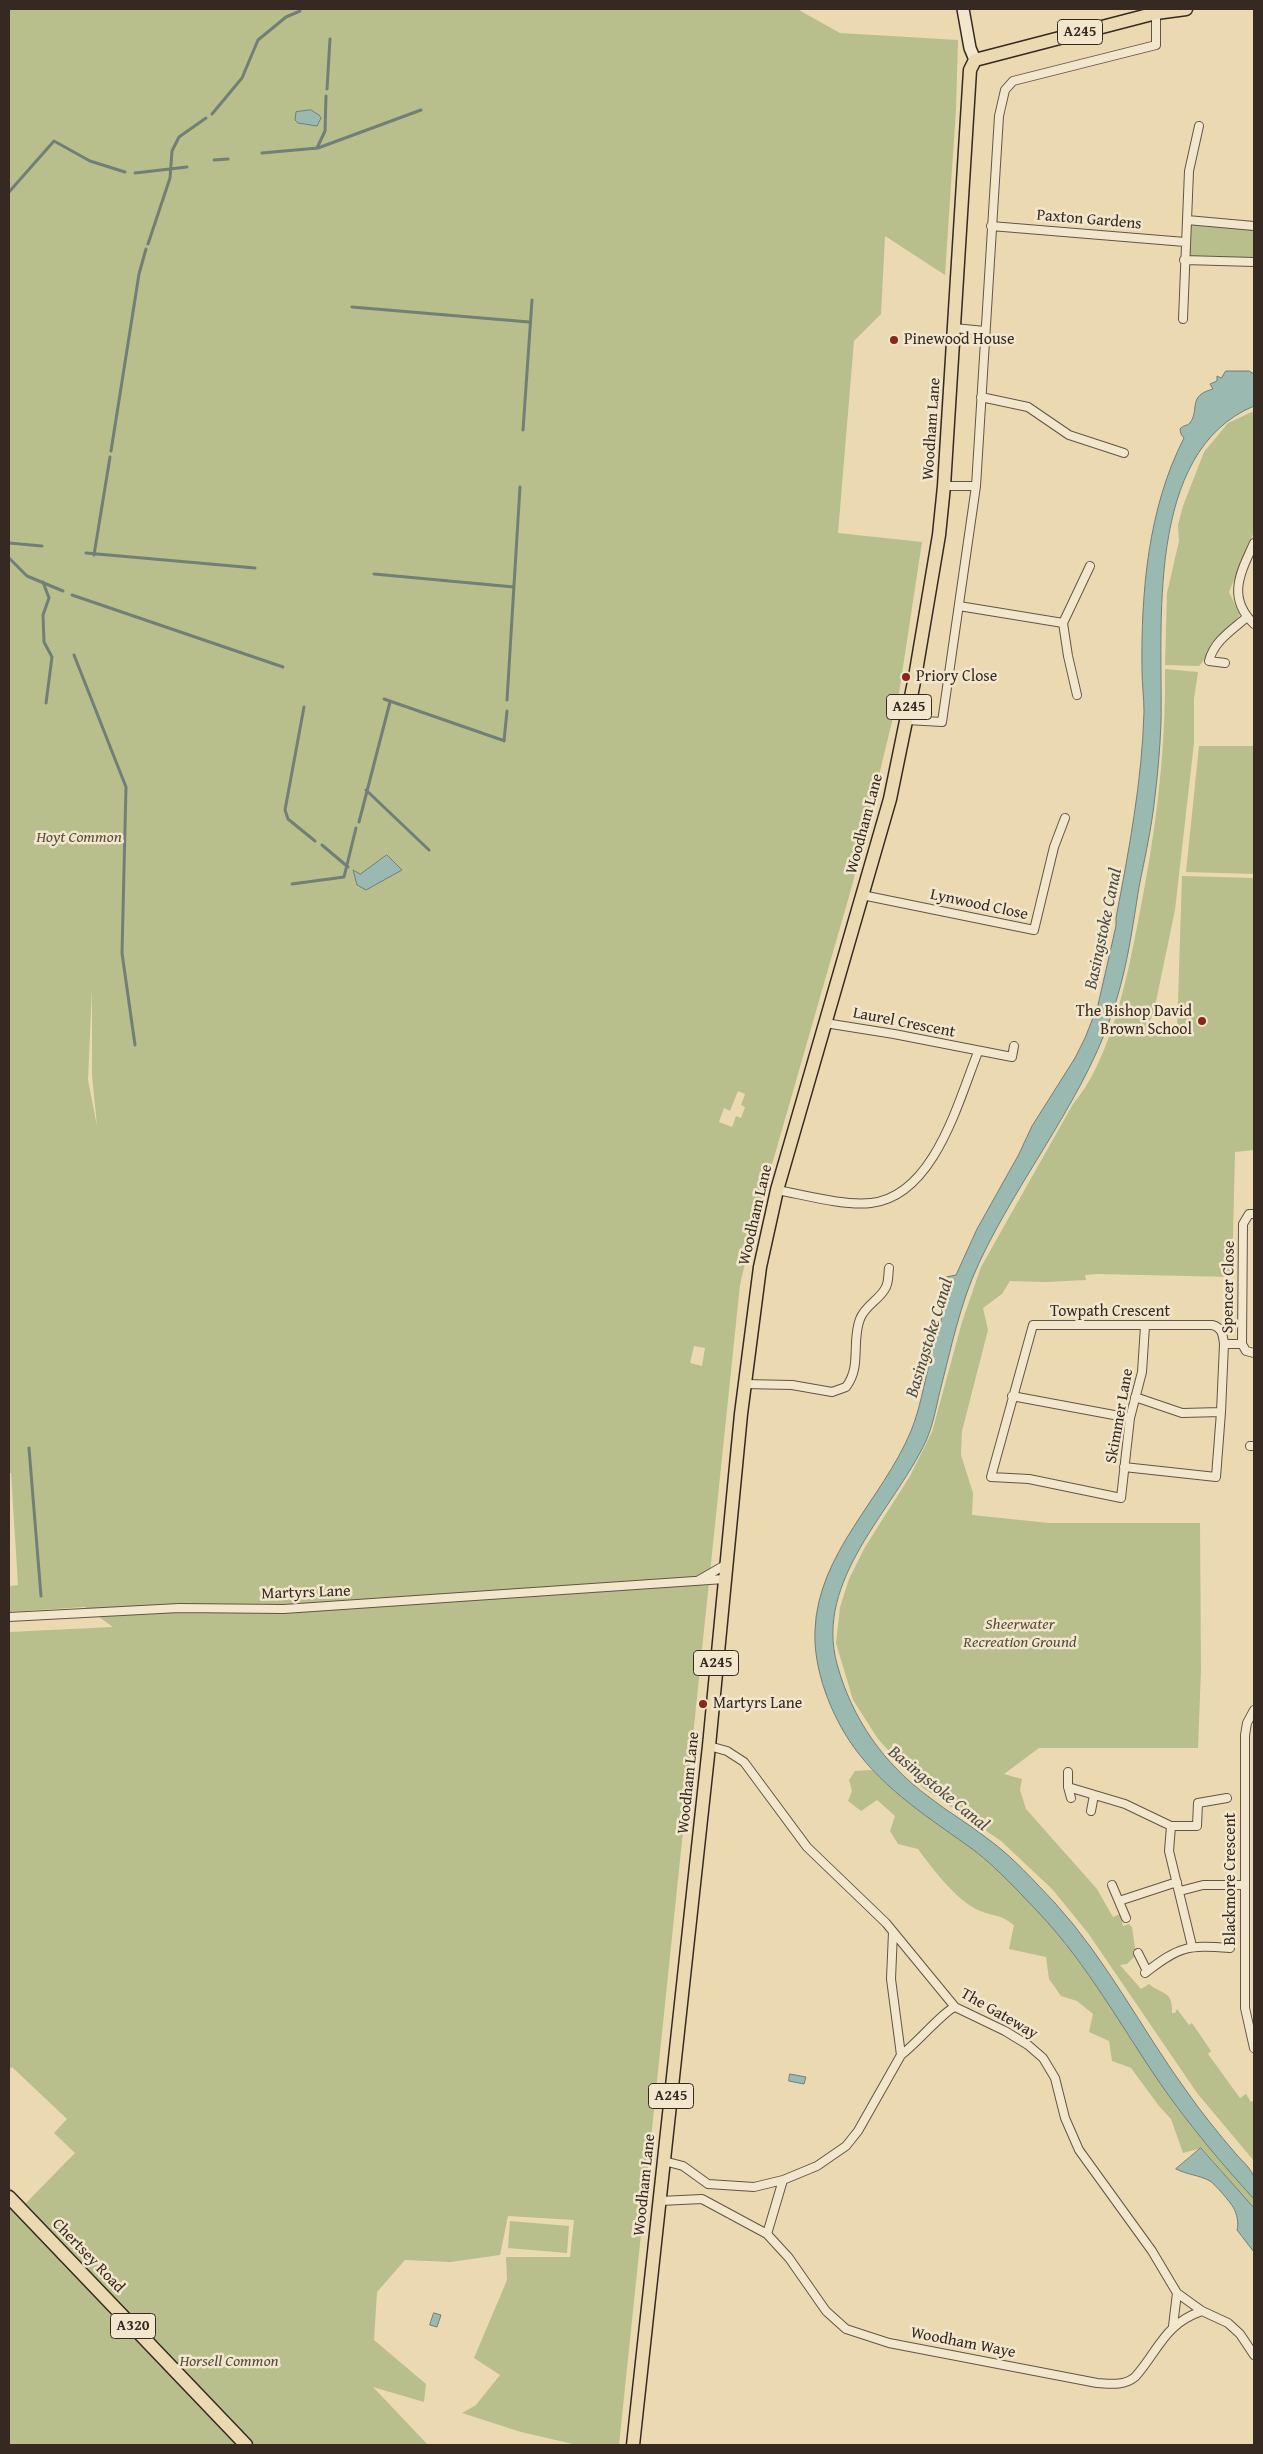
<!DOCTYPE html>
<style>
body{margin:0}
#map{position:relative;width:1263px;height:2454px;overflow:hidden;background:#ebd9b2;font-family:"Gentium Book Plus",serif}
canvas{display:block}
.frame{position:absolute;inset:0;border:10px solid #362921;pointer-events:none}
</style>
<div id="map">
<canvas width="1263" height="2454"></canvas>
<div class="frame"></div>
</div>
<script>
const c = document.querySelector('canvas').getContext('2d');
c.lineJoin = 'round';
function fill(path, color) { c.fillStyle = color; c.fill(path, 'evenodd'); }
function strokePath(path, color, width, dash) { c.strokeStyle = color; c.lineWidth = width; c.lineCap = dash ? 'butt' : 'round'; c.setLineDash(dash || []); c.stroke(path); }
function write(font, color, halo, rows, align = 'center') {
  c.font = font + ' "Gentium Book Plus",serif'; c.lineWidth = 5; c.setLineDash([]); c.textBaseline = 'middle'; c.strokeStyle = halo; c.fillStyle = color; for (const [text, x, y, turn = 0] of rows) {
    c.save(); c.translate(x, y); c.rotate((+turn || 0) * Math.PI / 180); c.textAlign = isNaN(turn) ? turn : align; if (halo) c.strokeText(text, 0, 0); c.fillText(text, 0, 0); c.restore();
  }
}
fill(new Path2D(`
 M 9,9 L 797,9 L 840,33 L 958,40 L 956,109 L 945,275 L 885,236 L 881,314 L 854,341 L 838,533 L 922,542 L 899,693 L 852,886 L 750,1241 L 740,1285 L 619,2445 L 577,2445 L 521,2432 L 462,2413 L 476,2405 L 500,2375 L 474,2358 L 507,2280 L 506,2257 L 570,2257 L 574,2220 L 508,2216 L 500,2255 L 450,2262 L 405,2260 L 377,2292 L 374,2340 L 426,2384 L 424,2402 L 373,2387 L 428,2445 L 9,2445 L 9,2187 L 26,2203 L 75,2153 L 54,2133 L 67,2119 L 12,2067 L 9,2069 L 9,1632 L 113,1627 L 85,1607 L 9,1612 L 9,1586 L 18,1585 L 11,1473 L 9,1473 ZM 92,988 L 92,1075 L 97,1126 L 88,1080 ZM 738,1091 L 745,1094 L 741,1105 L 745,1107 L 741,1118 L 736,1116 L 732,1127 L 719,1122 L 724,1108 L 730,1111 ZM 694,1346 L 705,1348 L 702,1366 L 690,1363 Z
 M 1187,220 L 1254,226 L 1254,262 L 1184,260 Z
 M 1254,411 L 1254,532 L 1229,592 L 1240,615 L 1199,666 L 1165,665 L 1167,593 L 1179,541 L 1178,525 L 1183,506 L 1204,452 L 1228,423 Z
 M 1165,669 L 1198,672 L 1194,699 L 1194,743 L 1175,910 L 1154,1011 L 1146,1030 L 1177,1033 L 1182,876 L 1254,878 L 1254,1150 L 1235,1152 L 1232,1277 L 1097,1274 L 1085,1275 L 1086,1280 L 1046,1282 L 1010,1281 L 1002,1294 L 983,1308 L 988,1330 L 962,1431 L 961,1455 L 973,1493 L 972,1515 L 1049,1523 L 1200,1523 L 1201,1670 L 1198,1748 L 1039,1748 L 1004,1774 L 1022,1779 L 1020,1790 L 1026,1809 L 1097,1889 L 1113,1917 L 1120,1914 L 1123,1926 L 1129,1924 L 1132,1927 L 1136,1955 L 1127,1964 L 1120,1965 L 1141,1989 L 1149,1984 C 1162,1995 1173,1990 1172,2013 L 1175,2013 L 1177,2009 L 1189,2025 L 1192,2023 L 1211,2051 L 1208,2054 L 1240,2098 L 1246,2094 L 1251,2102 L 1254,2100 L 1254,2161 L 1197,2093 L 1088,1933 L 1052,1889 L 1001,1841 L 922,1787 L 878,1739 L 853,1700 L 836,1643 L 840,1607 L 849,1579 L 865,1547 L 910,1476 L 932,1432 L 962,1322 L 981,1267 L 1073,1104 C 1108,1064 1126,984 1136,932 C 1154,843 1166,760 1165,669 Z
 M 1199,746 L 1254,746 L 1254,874 L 1186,872 Z
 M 872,1770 C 904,1803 940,1825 976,1852 C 999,1870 1022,1893 1041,1915 C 1088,1967 1123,2027 1161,2084 C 1189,2125 1221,2163 1254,2199 L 1254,2208 L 1202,2148 L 1183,2153 L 1171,2119 L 1159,2106 L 1131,2068 L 1112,2061 L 1109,2041 L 1089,2032 L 1093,2014 L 1077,2001 L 1061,1996 L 1049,1979 L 1046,1957 L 1009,1949 L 1014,1925 C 998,1913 994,1917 978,1910 C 957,1901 931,1867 918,1849 L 898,1844 L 890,1831 L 895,1816 L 877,1800 L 861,1811 L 848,1801 L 852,1791 L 849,1780 L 855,1771 Z
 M 510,2221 L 569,2226 L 567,2253 L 508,2248 Z`), '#b8bf8c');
const water = new Path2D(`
 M 311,110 L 319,115 L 321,118 L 317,126 L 298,123 L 295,120 L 296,112 Z
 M 1226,371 L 1249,371 L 1254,374 L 1254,406 C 1144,452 1163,627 1161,723 C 1160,747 1158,772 1155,796 C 1152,826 1145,857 1139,887 C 1133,924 1128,962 1117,998 C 1089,1094 1021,1173 979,1263 C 960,1303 951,1349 940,1391 C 936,1408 933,1425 926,1441 C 893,1511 814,1580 837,1664 C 852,1719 884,1764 929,1797 C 948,1812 969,1824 988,1839 C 1013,1857 1034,1881 1055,1903 C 1106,1959 1141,2028 1185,2089 C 1201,2112 1218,2133 1236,2154 C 1242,2161 1252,2169 1254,2178 C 1256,2185 1254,2192 1254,2199 C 1221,2163 1190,2126 1162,2086 C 1122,2028 1088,1965 1039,1913 C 1019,1892 998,1869 975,1851 C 931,1819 885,1791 853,1746 C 831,1715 813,1669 815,1630 C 818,1553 882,1500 911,1431 C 920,1409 924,1384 930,1361 C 936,1334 945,1307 954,1281 L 946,1280 L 946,1277 L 956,1275 L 977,1229 L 1019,1154 L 1032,1126 L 1075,1058 L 1085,1038 L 1098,1005 L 1116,926 L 1116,918 C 1129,850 1142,781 1144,712 C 1144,698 1142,684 1142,670 C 1141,592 1148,508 1184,438 L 1181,434 L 1180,429 C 1183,425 1187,426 1190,423 C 1200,409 1187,396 1213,389 L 1210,384 L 1217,381 L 1217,376 L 1221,378 Z
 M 387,855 L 402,870 L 366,890 L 357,885 L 353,870 L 360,874 Z
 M 790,2074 L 806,2077 L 804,2084 L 789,2081 Z
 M 1201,2148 L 1254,2208 L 1254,2252 L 1237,2230 C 1239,2224 1237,2213 1233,2207 C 1231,2203 1214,2183 1210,2181 C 1199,2175 1188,2175 1176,2169 Z
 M 434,2313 L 441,2315 L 437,2327 L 430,2325 Z`);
fill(water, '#99b9b1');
strokePath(water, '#717f77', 1);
strokePath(new Path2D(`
 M 327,89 L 330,39
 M 212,114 L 242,78 L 258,40 L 286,17 L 300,11
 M 317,148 L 325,131 L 326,96
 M 262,153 L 318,148 L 421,110
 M 214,160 L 228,159
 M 135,173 L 187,167
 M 9,192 L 54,141 L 90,161 L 125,172
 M 148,244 L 170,178 L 172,151 L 179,137 L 206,118
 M 352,307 L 529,322
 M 523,430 L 532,300
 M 111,451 L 139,274 L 146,249
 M 9,543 L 42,546
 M 86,553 L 255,568
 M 94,555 L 110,457
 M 9,558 L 27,576 L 63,591
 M 374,574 L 514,587
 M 43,582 L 49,598 L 43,615 L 44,642 L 52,657 L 46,703
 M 72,595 L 283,667
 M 74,655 L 126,787 L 122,953 L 135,1045
 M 384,699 L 502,740
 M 507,700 L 520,487
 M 304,707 L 285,810 L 288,819 L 315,841
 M 504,741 L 507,711
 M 366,790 L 429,850
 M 359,822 L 390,702
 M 322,845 L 348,867
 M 292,884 L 344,877 L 356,828
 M 29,1448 L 41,1596`), '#717f77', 3);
const street = new Path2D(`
 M 1187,220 L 1254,226
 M 991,226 L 1185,242
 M 1184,260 L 1254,262
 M 1183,319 L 1189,171 L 1199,126
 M 954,328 L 985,331
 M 981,397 L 1028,407 L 1069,435 L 1124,453
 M 944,486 L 976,486
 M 1254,543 C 1241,572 1226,597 1254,624
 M 959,606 L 1063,623
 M 1225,663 L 1209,661 C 1214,641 1232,630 1247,617
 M 1077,695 L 1068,656 L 1063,623 L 1090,566
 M 907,720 L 942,722 L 976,486 L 999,116 L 1005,90 L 1013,81 L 1156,45 L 1156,13
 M 862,895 L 1034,930 L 1054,847 L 1065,818
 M 825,1023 L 894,1034 L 1012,1057 L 1014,1046
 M 777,1190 C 805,1195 843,1206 871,1203 C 934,1196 958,1102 978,1052
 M 1254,1214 L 1249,1214 L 1243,1224 L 1242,1344 L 1246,1351 L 1254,1353
 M 1145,1326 L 1142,1372 L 1130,1418 L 1121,1498 L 1029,1479 L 991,1477 L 1033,1325 L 1212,1325 C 1222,1327 1223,1335 1224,1344 L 1242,1344
 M 744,1384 L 792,1385 L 832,1392 L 846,1387 C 862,1366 851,1342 860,1319 C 865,1305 880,1300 886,1287 C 889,1281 888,1274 889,1268
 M 1012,1396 L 1130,1418
 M 1135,1397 L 1182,1413 L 1221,1412 L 1224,1344
 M 1250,1446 L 1254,1446
 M 1124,1467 L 1216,1477 L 1221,1412
 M 699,1580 L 725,1565
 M 9,1617 L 179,1608 L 284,1609 L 724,1579
 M 1254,1710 L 1247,1723 L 1245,1735 L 1245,2008 L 1254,2048
 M 709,1746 L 727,1751 L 744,1762 L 807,1847 L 886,1923 L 955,2007 L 1005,2031 L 1028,2045 L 1043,2058 L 1055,2078 L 1065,2118 L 1079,2150 L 1152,2251 L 1177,2293 L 1202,2311 L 1228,2323 L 1240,2334 L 1254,2355
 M 1068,1772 L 1068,1787 L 1071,1798
 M 1068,1787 L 1125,1804 L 1171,1826 L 1197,1826 L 1198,1803 L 1227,1798
 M 1091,1811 L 1094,1795
 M 1171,1826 L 1169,1851 L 1192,1946
 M 1112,1885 L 1126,1918
 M 1180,1891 L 1203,1885 L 1245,1885
 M 1119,1901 L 1177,1882
 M 893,1932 L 891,1979 L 901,2055 L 858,2131 L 846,2146 L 817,2166 L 783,2180 L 767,2234 L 789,2258 L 826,2311 L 846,2329 L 889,2343 L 1097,2383 C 1111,2384 1124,2386 1135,2377 C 1159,2350 1164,2324 1202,2311
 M 1138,1953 L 1147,1971
 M 1145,1973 C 1180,1946 1187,1945 1230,1948
 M 901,2055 C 914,2046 945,2010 955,2007
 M 664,2161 L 683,2166 L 708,2184 L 754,2187 L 783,2180
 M 660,2201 L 702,2199 L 767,2234
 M 1173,2326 L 1177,2293`);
const secondary = new Path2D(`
 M 963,9 L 970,48 L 975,60`);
const primary = new Path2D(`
 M 9,2197 L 246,2445
 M 633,2445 L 709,1746 L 741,1414 L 760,1267 L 777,1190 L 890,799 L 915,677 L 939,535 L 944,486 L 970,70 L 975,60 L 1156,13 L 1186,9`);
strokePath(street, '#635545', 10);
strokePath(secondary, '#362921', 14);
strokePath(primary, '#362921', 15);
strokePath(street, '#f2e6cd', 8);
strokePath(secondary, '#f2e6cd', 11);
strokePath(primary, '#ebd9b2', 12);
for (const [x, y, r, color] of [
 [894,340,5,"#8f2418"],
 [906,677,5,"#8f2418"],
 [1202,1021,5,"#8f2418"],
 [703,1704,5,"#8f2418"]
]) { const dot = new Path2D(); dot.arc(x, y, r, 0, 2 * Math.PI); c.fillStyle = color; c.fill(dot); strokePath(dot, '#f2e6cd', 2); }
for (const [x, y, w] of [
 [1080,32,45],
 [909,707,45],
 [716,1663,45],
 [671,2096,45],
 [133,2326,45]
]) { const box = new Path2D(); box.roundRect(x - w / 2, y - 12.5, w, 25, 4); c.fillStyle = '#f2e6cd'; c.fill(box); strokePath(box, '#362921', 1); }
write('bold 15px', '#362921', null, [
 ["A245",1080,32],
 ["A245",909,707],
 ["A245",716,1663],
 ["A245",671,2096],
 ["A320",133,2326]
]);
write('16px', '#362921', '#f2e6cd', [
 ["Paxton Gardens",1089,220,5],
 ["Woodham Lane",932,429,-86],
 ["Woodham Lane",865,824,-75],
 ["Lynwood Close",979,905,12],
 ["Laurel Crescent",904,1023,11],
 ["Woodham Lane",756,1215,-77],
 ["Spencer Close",1229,1287,-89],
 ["Towpath Crescent",1110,1312],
 ["Skimmer Lane",1120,1416,-80],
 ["Martyrs Lane",306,1593,-2],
 ["Woodham Lane",689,1783,-84],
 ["Blackmore Crescent",1231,1879,-90],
 ["The Gateway",999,2014,30],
 ["Woodham Lane",645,2185,-84],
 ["Chertsey Road",88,2256,46],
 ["Woodham Waye",963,2343,11]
]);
write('16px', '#362921', '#f2e6cd', [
 ["Pinewood House",904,340],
 ["Priory Close",916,677],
 ["The Bishop David",1192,1012,"right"],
 ["Brown School",1192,1030,"right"],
 ["Martyrs Lane",713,1704]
], 'left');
write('italic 16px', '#564e3c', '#f2e6cd', [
 ["Hoyt Common",79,838],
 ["Sheerwater",1020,1625],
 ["Recreation Ground",1020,1643],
 ["Horsell Common",229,2362]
]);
write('italic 18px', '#4f4d45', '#f2e6cd', [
 ["Basingstoke Canal",1104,929,-78],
 ["Basingstoke Canal",930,1338,-73],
 ["Basingstoke Canal",938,1789,39]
]);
</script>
